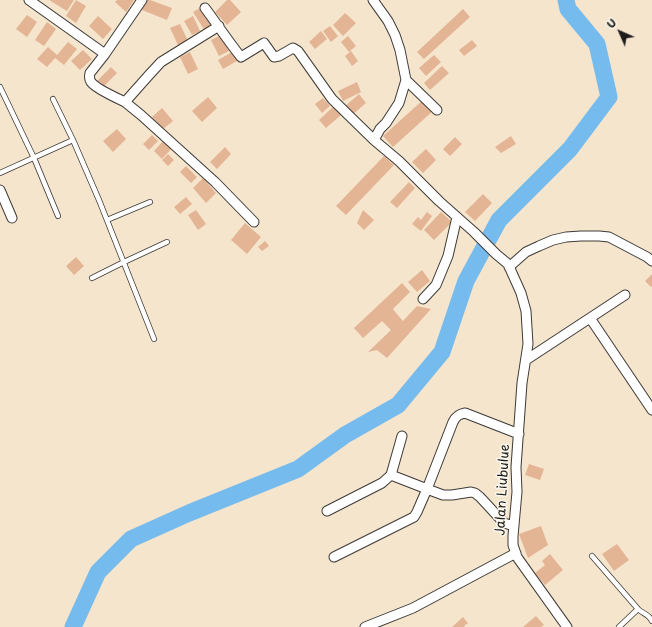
<!DOCTYPE html>
<style>
body{margin:0}
#map{position:relative;width:652px;height:627px;overflow:hidden;background:#f5e5cd;font-family:"Playpen Sans",sans-serif}
canvas{display:block}
.north{position:absolute;left:600px;top:12px;width:40px;height:40px;-webkit-text-stroke:3px #fbf7ec;paint-order:stroke;rotate:315deg;font-size:11px;font-weight:700;line-height:16px;text-align:center;color:#1c1c1c}
.north::after{content:'';display:block;margin:auto;width:14px;height:18px;background:#1c1c1c;clip-path:polygon(50% 0,100% 100%,50% 72%,0 100%)}
</style>
<div id="map">
<canvas width="652" height="627"></canvas>
<div class="north">U</div>
</div>
<script>
const c = document.querySelector('canvas').getContext('2d');
c.lineJoin = 'round';
function strokePath(path, color, width, dash) { c.strokeStyle = color; c.lineWidth = width; c.lineCap = dash ? 'butt' : 'round'; c.setLineDash(dash || []); c.stroke(path); }
function fill(path, color) { c.fillStyle = color; c.fill(path, 'evenodd'); }
function write(font, color, halo, rows, align = 'center') {
  c.font = font + ' "Playpen Sans",sans-serif'; c.lineWidth = 3; c.setLineDash([]); c.textBaseline = 'middle'; c.strokeStyle = halo; c.fillStyle = color; for (const [text, x, y, turn = 0] of rows) {
    c.save(); c.translate(x, y); c.rotate((+turn || 0) * Math.PI / 180); c.textAlign = isNaN(turn) ? turn : align; if (halo) c.strokeText(text, 0, 0); c.fillText(text, 0, 0); c.restore();
  }
}
strokePath(new Path2D(`
 M 73,627 L 98,572 L 131,539 L 189,513 L 298,469 L 345,435 L 398,405 L 442,352 L 466,281 L 499,220 L 570,149 L 609,97 L 597,44 L 568,9 L 566,0`), '#76bbed', 17);
fill(new Path2D(`
 M 49,0 L 74,0 L 67,11 Z
 M 76,0 L 86,6 L 76,23 L 66,16 Z
 M 117,0 L 134,0 L 126,12 L 115,2 Z
 M 145,0 L 150,0 L 172,8 L 167,20 L 142,10 Z
 M 227,0 L 230,0 L 241,12 L 227,25 L 215,12 Z
 M 200,8 L 212,26 L 205,31 L 193,12 Z
 M 463,9 L 470,17 L 424,59 L 417,52 Z
 M 345,13 L 356,23 L 343,36 L 333,25 Z
 M 27,15 L 37,22 L 27,37 L 16,29 Z
 M 98,16 L 112,29 L 103,39 L 89,26 Z
 M 193,16 L 200,31 L 192,35 L 184,21 Z
 M 47,22 L 56,29 L 44,46 L 35,40 Z
 M 180,24 L 188,41 L 178,45 L 170,28 Z
 M 330,26 L 338,36 L 331,42 L 323,31 Z
 M 321,31 L 327,39 L 315,49 L 309,42 Z
 M 221,35 L 229,51 L 219,56 L 211,40 Z
 M 348,36 L 356,46 L 349,52 L 341,42 Z
 M 472,40 L 477,46 L 464,56 L 459,50 Z
 M 68,42 L 77,49 L 64,65 L 55,58 L 47,67 L 37,59 L 48,47 L 57,55 Z
 M 83,50 L 92,59 L 80,70 L 71,61 Z
 M 351,51 L 358,61 L 352,66 L 345,56 Z
 M 190,52 L 198,69 L 188,74 L 180,57 Z
 M 232,52 L 237,61 L 223,69 L 218,60 Z
 M 434,55 L 441,62 L 426,76 L 419,68 Z
 M 442,66 L 449,73 L 430,90 L 424,83 Z
 M 111,67 L 117,73 L 103,87 L 97,81 Z
 M 357,82 L 361,92 L 343,101 L 338,91 Z
 M 359,94 L 366,103 L 352,115 L 344,107 Z
 M 208,97 L 217,108 L 202,122 L 192,111 Z
 M 323,98 L 330,106 L 322,113 L 315,104 Z
 M 424,99 L 434,110 L 393,147 L 383,136 Z
 M 334,106 L 341,115 L 326,128 L 319,120 Z
 M 162,108 L 173,121 L 163,129 L 152,117 Z
 M 117,129 L 126,139 L 113,152 L 103,141 Z
 M 152,135 L 158,141 L 149,150 L 143,144 Z
 M 511,136 L 516,144 L 501,153 L 495,147 Z
 M 455,137 L 462,144 L 450,156 L 443,149 Z
 M 164,140 L 172,148 L 162,159 L 154,151 Z
 M 225,147 L 231,154 L 217,169 L 210,162 Z
 M 426,149 L 436,160 L 423,173 L 412,162 Z
 M 168,154 L 174,160 L 168,166 L 162,160 Z
 M 384,156 L 394,165 L 346,215 L 336,206 Z
 M 186,166 L 197,177 L 191,183 L 180,172 Z
 M 203,178 L 216,193 L 206,203 L 193,188 Z
 M 409,182 L 415,188 L 397,208 L 390,202 Z
 M 483,194 L 492,203 L 475,221 L 465,212 Z
 M 186,197 L 192,204 L 180,214 L 174,207 Z
 M 196,210 L 206,224 L 198,230 L 188,215 Z
 M 363,210 L 374,220 L 364,230 L 357,223 Z
 M 427,212 L 432,216 L 421,231 L 412,224 L 418,217 L 421,220 Z
 M 441,212 L 452,222 L 434,240 L 424,230 Z
 M 245,223 L 261,237 L 247,254 L 231,240 Z
 M 265,241 L 269,246 L 262,251 L 258,247 Z
 M 76,257 L 84,266 L 74,275 L 66,266 Z
 M 422,270 L 430,281 L 417,292 L 408,282 Z
 M 652,274 L 652,286 L 651,287 L 645,281 Z
 M 402,283 L 410,292 L 393,309 L 396,313 L 403,321 L 417,306 L 431,309 L 387,358 L 377,350 L 368,352 L 391,330 L 382,321 L 363,338 L 354,328 Z
 M 529,464 L 544,469 L 540,480 L 525,475 Z
 M 541,526 L 548,545 L 528,558 L 519,534 Z
 M 617,544 L 629,560 L 614,571 L 602,554 Z
 M 550,554 L 563,570 L 545,585 L 535,573 L 545,565 L 542,561 Z
 M 536,616 L 544,625 L 541,627 L 523,627 Z
 M 463,617 L 468,623 L 464,626 L 465,627 L 452,627 Z`), '#e4b594');
const lane = new Path2D(`
 M 0,87 L 34,158 L 58,216
 M 53,99 L 73,140 L 99,200 L 154,339
 M 0,173 L 73,140
 M 107,220 L 150,202
 M 92,278 L 124,262 L 167,242
 M 592,556 L 638,609 C 643,614 649,614 652,621
 M 619,627 L 638,609`);
const street = new Path2D(`
 M 29,0 L 105,54
 M 142,0 L 105,54 L 90,73 C 89,77 89,79 91,82 C 96,89 117,98 125,102 L 149,75 L 161,62 L 219,26
 M 373,0 L 388,21 L 395,35 L 400,50 L 406,80 L 399,103 L 386,123 L 380,129 L 374,140 L 399,161 L 439,201 L 474,232 L 496,254 L 508,264 L 521,293 L 526,311 L 528,344 L 522,383 L 516,467 L 517,492 L 513,536 L 513,545 L 517,557 L 567,627
 M 205,8 C 217,24 228,41 241,57 L 264,43 L 274,57 L 279,56 L 293,48 L 298,51 L 332,99 L 374,140
 M 406,80 L 437,110
 M 125,102 L 141,115 L 215,182 L 254,222
 M 0,190 L 12,218
 M 509,267 L 526,252 L 539,246 L 553,240 L 566,237 L 581,236 L 599,236 L 609,237 L 647,257 L 652,261
 M 423,299 L 436,285 L 448,256 L 457,217
 M 590,318 L 652,410
 M 526,360 L 625,295
 M 391,475 L 427,489 L 443,495 L 452,495 L 471,492 L 475,493 L 480,497 L 504,523 L 514,526
 M 327,511 L 382,483 L 391,475 L 402,436
 M 334,557 L 414,517 L 417,512 L 427,489 L 453,422 C 456,416 459,414 465,413 L 519,434
 M 365,627 L 413,608 L 516,553`);
strokePath(lane, '#3d3a37', 6);
strokePath(street, '#3d3a37', 11);
strokePath(lane, '#fff', 4.5);
strokePath(street, '#fff', 9);
write('13px', '#1c1c1c', '#fbf7ec', [
 ["Jalan Liubulue",503,490,-87]
]);
</script>
